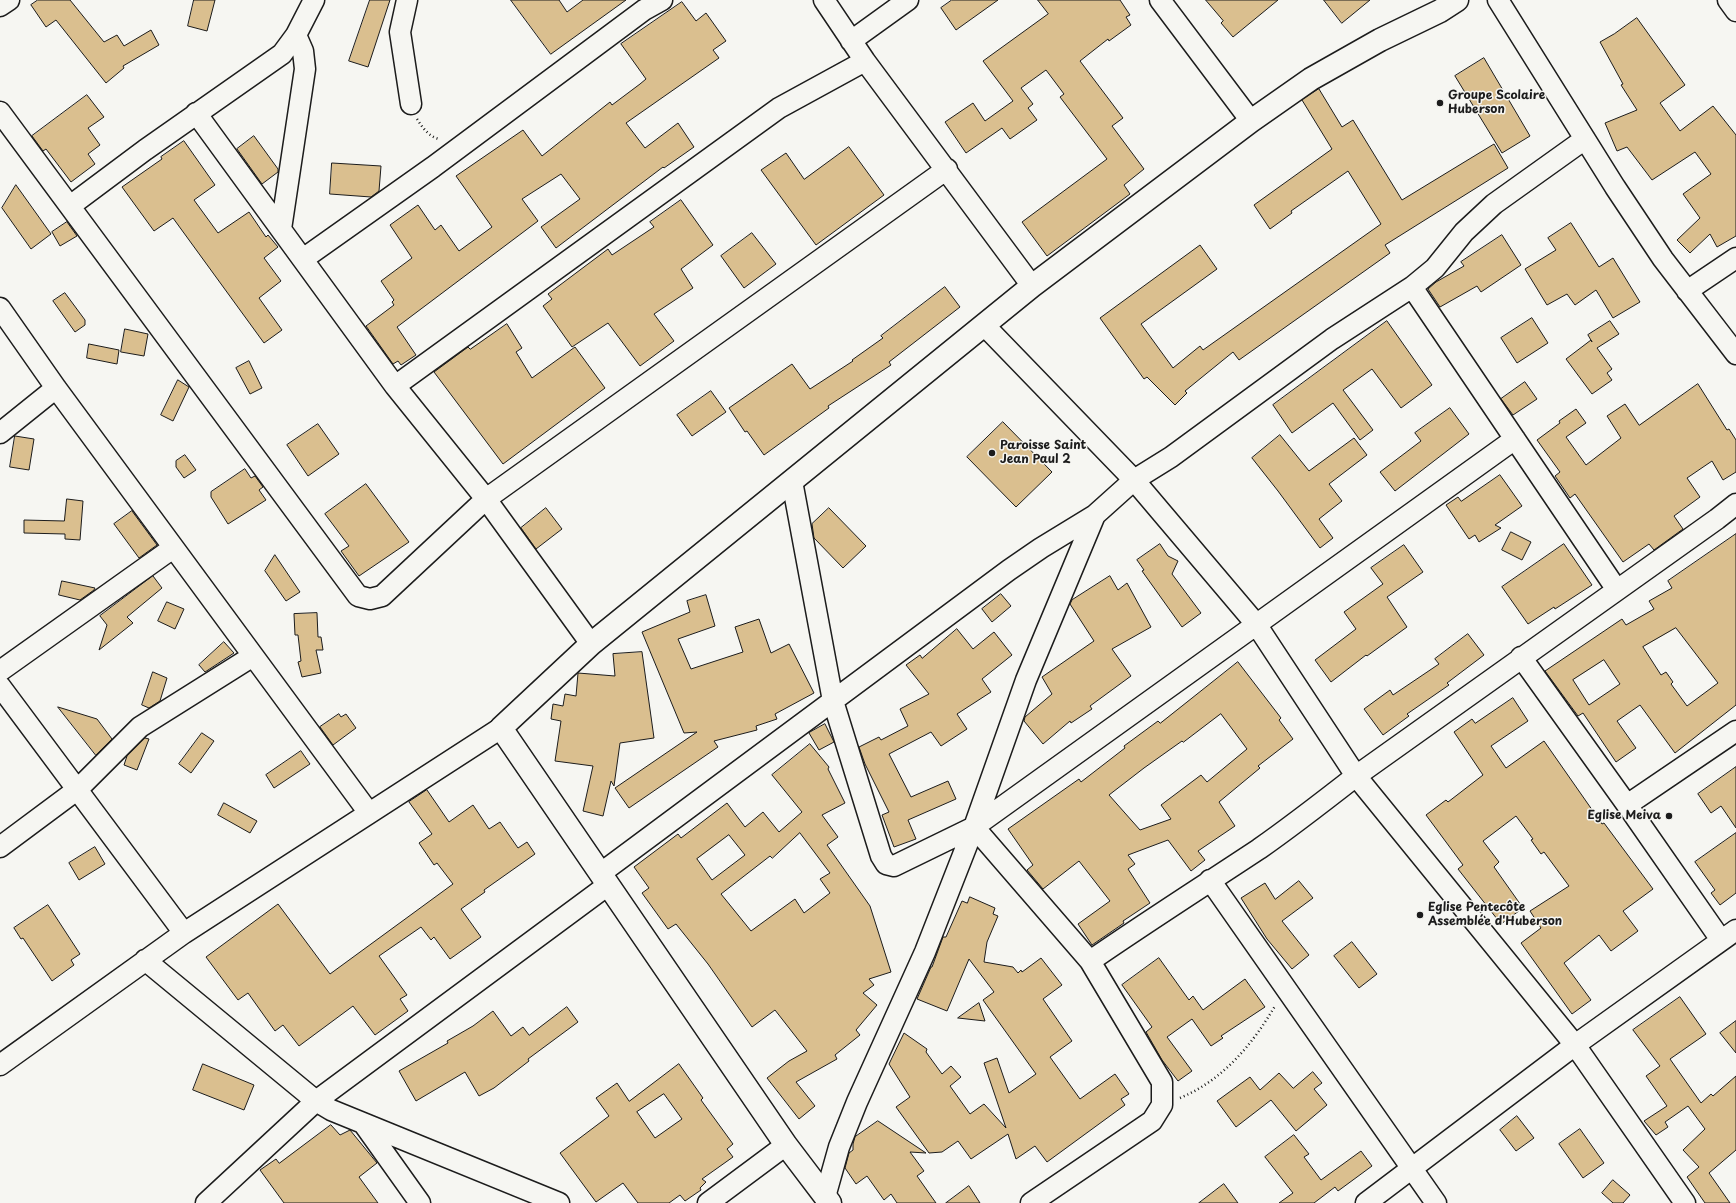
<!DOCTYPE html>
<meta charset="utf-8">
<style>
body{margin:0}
canvas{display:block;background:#f6f6f2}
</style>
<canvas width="1736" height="1203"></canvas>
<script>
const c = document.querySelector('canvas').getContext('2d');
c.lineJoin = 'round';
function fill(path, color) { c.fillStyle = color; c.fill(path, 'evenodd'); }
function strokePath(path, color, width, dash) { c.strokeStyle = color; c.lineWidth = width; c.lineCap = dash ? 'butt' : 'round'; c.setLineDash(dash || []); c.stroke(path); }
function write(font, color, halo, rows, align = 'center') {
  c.font = font + ' "Playpen Sans",sans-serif'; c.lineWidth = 3; c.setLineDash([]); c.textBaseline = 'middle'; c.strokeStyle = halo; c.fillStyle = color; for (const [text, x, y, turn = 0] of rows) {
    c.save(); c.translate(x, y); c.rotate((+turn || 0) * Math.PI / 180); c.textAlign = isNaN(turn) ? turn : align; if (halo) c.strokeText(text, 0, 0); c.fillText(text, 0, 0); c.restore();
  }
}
const building = new Path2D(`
 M 38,0 L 70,0 L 104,42 L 117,35 L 124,46 L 151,30 L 159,45 L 123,66 L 124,68 L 106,83 L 56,20 L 46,27 L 31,5 Z
 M 194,0 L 215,0 L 207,31 L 188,26 Z
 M 370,0 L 390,0 L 368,67 L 349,61 Z
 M 511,0 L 559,0 L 567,12 L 583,0 L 626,0 L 551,54 Z
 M 952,0 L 998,0 L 956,30 L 941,8 Z
 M 1038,0 L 1120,0 L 1130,15 L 1126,17 L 1131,25 L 1109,41 L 1108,39 L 1080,61 L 1123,118 L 1112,126 L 1144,169 L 1124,185 L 1130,194 L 1047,256 L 1022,222 L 1107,159 L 1060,97 L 1064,94 L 1046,70 L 1021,88 L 1033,104 L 1028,108 L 1037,120 L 1010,139 L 1002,128 L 966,153 L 945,122 L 973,103 L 985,121 L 1013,101 L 983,61 L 1048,14 Z
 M 1206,0 L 1278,0 L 1233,37 L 1221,23 L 1223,21 Z
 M 1324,0 L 1370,0 L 1342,23 Z
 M 682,2 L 696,21 L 706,13 L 726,41 L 713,50 L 719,58 L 626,123 L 645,148 L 678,123 L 694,147 L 664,168 L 663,167 L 556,248 L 541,227 L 580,199 L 561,174 L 522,199 L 538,221 L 397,327 L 416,355 L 401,365 L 398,361 L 393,364 L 366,326 L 394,305 L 392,302 L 394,300 L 381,281 L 412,258 L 390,225 L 418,205 L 435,230 L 441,225 L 459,251 L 492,227 L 456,176 L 523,130 L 542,156 L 610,102 L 612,105 L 640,84 L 646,79 L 621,44 Z
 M 1637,18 L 1685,85 L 1660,103 L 1680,131 L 1713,106 L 1736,135 L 1736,236 L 1717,247 L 1710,234 L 1690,253 L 1677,240 L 1700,218 L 1683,194 L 1711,174 L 1695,152 L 1652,180 L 1627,147 L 1617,151 L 1605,123 L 1637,110 L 1621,85 L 1623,84 L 1600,42 L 1614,34 Z
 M 1484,58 L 1530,136 L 1502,153 L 1455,76 Z
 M 1319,89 L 1342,127 L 1353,120 L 1402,200 L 1494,144 L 1508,168 L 1385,245 L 1390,253 L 1239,360 L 1233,352 L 1185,391 L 1187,393 L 1175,405 L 1147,377 L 1144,379 L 1100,318 L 1200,245 L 1217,269 L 1141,324 L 1173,368 L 1200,346 L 1203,350 L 1381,224 L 1348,171 L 1291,211 L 1292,213 L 1270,229 L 1254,205 L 1332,149 L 1302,100 Z
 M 87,95 L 104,117 L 88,128 L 100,145 L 88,154 L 95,164 L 71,182 L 46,149 L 43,151 L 32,136 Z
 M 254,136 L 278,169 L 278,172 L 262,184 L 237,149 Z
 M 184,141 L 215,185 L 194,200 L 218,233 L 249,212 L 266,237 L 268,235 L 278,247 L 264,258 L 281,281 L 259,298 L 282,330 L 264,343 L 173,218 L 154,231 L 122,187 L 162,159 L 161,157 Z
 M 849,147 L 884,195 L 816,245 L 761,170 L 786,153 L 804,179 Z
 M 332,163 L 381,166 L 379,191 L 371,197 L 330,194 Z
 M 16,185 L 51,234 L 31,249 L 2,208 Z
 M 681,200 L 713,245 L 681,269 L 693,288 L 654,314 L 674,341 L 640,366 L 608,323 L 572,347 L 543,306 L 552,299 L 548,294 L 608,249 L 612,255 L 654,227 L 650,222 Z
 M 67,222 L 77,236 L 60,246 L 52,232 Z
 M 1571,223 L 1599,267 L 1613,258 L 1640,302 L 1613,318 L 1596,290 L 1575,305 L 1567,294 L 1547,305 L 1525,269 L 1556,250 L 1548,238 Z
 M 752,233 L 776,264 L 744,288 L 721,256 Z
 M 1502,235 L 1521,265 L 1481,292 L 1477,286 L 1440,307 L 1428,289 L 1436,282 L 1464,266 L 1461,262 Z
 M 945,287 L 960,307 L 889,362 L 891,365 L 828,406 L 829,408 L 764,455 L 747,431 L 745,432 L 729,408 L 792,364 L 810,389 L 853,361 L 852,360 L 883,338 L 881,336 Z
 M 65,293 L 85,320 L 85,325 L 75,332 L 53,301 Z
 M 1532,318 L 1548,343 L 1517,363 L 1501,338 Z
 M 1387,321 L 1432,385 L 1401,408 L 1372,369 L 1343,390 L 1373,430 L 1360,440 L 1333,403 L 1292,433 L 1273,405 Z
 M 1610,321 L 1619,334 L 1597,348 L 1612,369 L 1607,373 L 1612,380 L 1592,394 L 1566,359 L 1591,340 L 1592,342 L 1588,335 Z
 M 507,324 L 522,348 L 516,352 L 532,378 L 575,347 L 605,388 L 503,464 L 434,372 L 468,347 L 470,349 Z
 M 125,329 L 148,334 L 144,356 L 121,352 Z
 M 89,344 L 119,350 L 117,364 L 87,358 Z
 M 249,361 L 262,388 L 250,394 L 236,368 Z
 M 178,380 L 189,387 L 173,421 L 161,415 Z
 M 1525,382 L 1537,399 L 1513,415 L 1501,399 Z
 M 1698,384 L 1727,430 L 1729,429 L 1736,440 L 1736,472 L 1723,480 L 1712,461 L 1687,478 L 1700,497 L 1674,516 L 1683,529 L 1654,550 L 1649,544 L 1623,562 L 1575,494 L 1570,498 L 1555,476 L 1560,472 L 1537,440 L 1560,423 L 1559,421 L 1576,409 L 1586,423 L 1566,437 L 1586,465 L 1621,438 L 1607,416 L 1625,404 L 1639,425 Z
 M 711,391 L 726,412 L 692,436 L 677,415 Z
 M 1450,408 L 1469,434 L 1395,491 L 1380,472 L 1421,441 L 1415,433 Z
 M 1003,422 L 1052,472 L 1016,507 L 967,457 Z
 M 318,424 L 339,454 L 308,476 L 287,445 Z
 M 1280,435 L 1309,471 L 1354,438 L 1367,455 L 1329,484 L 1342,501 L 1319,519 L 1333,538 L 1320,548 L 1278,491 L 1252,458 Z
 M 15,436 L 34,439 L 29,470 L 10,467 Z
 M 185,455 L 196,470 L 184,478 L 176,467 L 176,461 Z
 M 245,469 L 251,478 L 255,476 L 263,487 L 259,490 L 266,500 L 228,524 L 211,497 L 211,492 Z
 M 1500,475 L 1522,506 L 1495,525 L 1501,528 L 1479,542 L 1475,535 L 1469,539 L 1446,505 L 1458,497 L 1461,501 Z
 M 366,484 L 409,542 L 359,576 L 341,551 L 349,546 L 325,514 Z
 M 67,499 L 83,501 L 80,540 L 65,539 L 65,534 L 24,533 L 24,520 L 64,521 Z
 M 546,508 L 562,529 L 536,549 L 521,528 Z
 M 829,508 L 866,546 L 843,568 L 814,538 L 812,524 Z
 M 132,511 L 157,545 L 139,558 L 114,524 Z
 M 1511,532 L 1531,542 L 1522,560 L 1502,550 Z
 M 1736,534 L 1736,705 L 1675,753 L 1640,705 L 1617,721 L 1636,748 L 1616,762 L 1583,713 L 1578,716 L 1545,671 L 1622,619 L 1626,625 L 1654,609 L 1649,601 L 1672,588 L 1668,581 ZM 1676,628 L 1718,683 L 1687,706 L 1671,684 L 1673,682 L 1666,672 L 1661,675 L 1643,647 ZM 1604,660 L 1620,684 L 1589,705 L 1573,680 Z
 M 1160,544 L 1168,556 L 1178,561 L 1172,574 L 1201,613 L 1182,627 L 1142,571 L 1144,570 L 1137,560 Z
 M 1564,544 L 1592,585 L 1555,609 L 1554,607 L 1528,624 L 1502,587 Z
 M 1404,545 L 1423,572 L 1387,597 L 1407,627 L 1367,656 L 1366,655 L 1331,682 L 1315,660 L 1356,629 L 1344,612 L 1383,584 L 1371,568 Z
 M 275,555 L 300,592 L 286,601 L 265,571 Z
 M 153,576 L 162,588 L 127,617 L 133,623 L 99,650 L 107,625 L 100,616 Z
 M 1110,576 L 1118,590 L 1127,583 L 1151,627 L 1112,649 L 1131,676 L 1090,706 L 1092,709 L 1071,723 L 1070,721 L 1043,744 L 1024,721 L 1025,717 L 1052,694 L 1042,677 L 1094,641 L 1070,604 L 1072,600 Z
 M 62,581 L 95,588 L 94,590 L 80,600 L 59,595 Z
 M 1001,594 L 1011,606 L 992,622 L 982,609 Z
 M 706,595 L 715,626 L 678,639 L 691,669 L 743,652 L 735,627 L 759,619 L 771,653 L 789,644 L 814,693 L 775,714 L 777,719 L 756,726 L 757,730 L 714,741 L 718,747 L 629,808 L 615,788 L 697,732 L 684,733 L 642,632 L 690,612 L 687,601 Z
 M 167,602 L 184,609 L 175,629 L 158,621 Z
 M 317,613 L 318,637 L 321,637 L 323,650 L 316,650 L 321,673 L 302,677 L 298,662 L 301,661 L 298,635 L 295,635 L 294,614 Z
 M 957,629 L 973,649 L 994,632 L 1012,655 L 982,679 L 991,692 L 957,714 L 967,729 L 941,746 L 931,732 L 889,754 L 911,797 L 948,781 L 956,799 L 908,820 L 916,839 L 894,847 L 882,815 L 889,812 L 865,764 L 859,747 L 879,737 L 881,740 L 908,726 L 900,709 L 929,694 L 906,665 L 920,655 L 922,658 Z
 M 1468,634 L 1484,655 L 1447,683 L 1449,685 L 1407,714 L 1409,716 L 1383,735 L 1364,709 L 1390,690 L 1393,695 L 1439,664 L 1435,659 Z
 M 224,642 L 234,653 L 205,672 L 199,665 Z
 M 642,652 L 654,738 L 620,743 L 614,786 L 611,781 L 603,816 L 583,811 L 593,766 L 555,761 L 561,721 L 551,719 L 553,704 L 563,706 L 565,694 L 576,696 L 578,673 L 615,676 L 613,654 Z
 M 1238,662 L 1281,718 L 1279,720 L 1293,739 L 1258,766 L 1260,768 L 1219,802 L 1235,826 L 1198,851 L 1205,860 L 1191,871 L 1168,840 L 1128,855 L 1135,864 L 1128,869 L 1150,903 L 1123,921 L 1124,923 L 1092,945 L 1078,924 L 1110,901 L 1079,861 L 1043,889 L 1027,870 L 1033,865 L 1008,829 L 1079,779 L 1081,782 L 1125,748 L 1124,746 L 1158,721 L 1160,723 ZM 1221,714 L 1247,749 L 1207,782 L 1201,775 L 1161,805 L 1171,819 L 1140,830 L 1109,795 L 1144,768 L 1182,741 L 1183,742 Z
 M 153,672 L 167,678 L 160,701 L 149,708 L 142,705 Z
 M 1513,698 L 1528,721 L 1491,746 L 1506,768 L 1544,741 L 1602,824 L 1604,823 L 1653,889 L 1623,911 L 1638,931 L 1611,951 L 1599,935 L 1564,963 L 1591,1000 L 1572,1014 L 1521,943 L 1541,928 L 1530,911 L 1569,886 L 1544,852 L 1541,854 L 1531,840 L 1533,839 L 1516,816 L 1483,841 L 1499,862 L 1494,867 L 1523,908 L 1501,924 L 1458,869 L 1463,865 L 1426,815 L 1446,800 L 1448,802 L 1483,775 L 1454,732 L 1472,719 L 1475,723 Z
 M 58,707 L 97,719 L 112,739 L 96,755 Z
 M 339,714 L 341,717 L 346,714 L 356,728 L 333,745 L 320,727 Z
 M 825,724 L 834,742 L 819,750 L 809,733 Z
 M 202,733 L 214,741 L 191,773 L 179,764 Z
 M 145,738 L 149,739 L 137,770 L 124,765 L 127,756 Z
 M 810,744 L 829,767 L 828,769 L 845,803 L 822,815 L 838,837 L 827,845 L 870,906 L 891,972 L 869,979 L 874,985 L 863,993 L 877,1005 L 856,1030 L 860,1035 L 835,1055 L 837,1059 L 796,1082 L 815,1106 L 799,1119 L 767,1078 L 789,1061 L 807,1051 L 775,1010 L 752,1027 L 708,964 L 676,924 L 668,929 L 642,893 L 649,888 L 634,867 L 678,834 L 681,838 L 727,803 L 745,827 L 763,812 L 779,832 L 802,812 L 772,775 ZM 800,833 L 830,873 L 820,879 L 830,893 L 804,913 L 795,899 L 751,931 L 721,894 L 770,856 L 772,858 ZM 729,835 L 745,855 L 712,880 L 697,859 Z
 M 301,751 L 310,764 L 274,788 L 266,775 Z
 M 1736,767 L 1736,828 L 1721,806 L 1711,813 L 1698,794 Z
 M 427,790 L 449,822 L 473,805 L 489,829 L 500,822 L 518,848 L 527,842 L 535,854 L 484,890 L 485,892 L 461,909 L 481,937 L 450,959 L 434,937 L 431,940 L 421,927 L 379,956 L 407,995 L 400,999 L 408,1011 L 375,1035 L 353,1006 L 299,1046 L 283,1025 L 275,1031 L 248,993 L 238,1000 L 206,957 L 278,904 L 330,974 L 453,884 L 437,863 L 434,865 L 419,843 L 432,834 L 409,802 Z
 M 224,803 L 257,821 L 250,833 L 218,815 Z
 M 1736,833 L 1736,893 L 1720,905 L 1711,893 L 1715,890 L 1695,862 Z
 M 95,847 L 105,864 L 79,880 L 69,863 Z
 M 1299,881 L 1313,898 L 1282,921 L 1309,955 L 1292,969 L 1267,939 L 1241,898 L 1265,883 L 1275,899 Z
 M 970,897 L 995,908 L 993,914 L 998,916 L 987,942 L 984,962 L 1013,967 L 1018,973 L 1021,970 L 1022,972 L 1041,958 L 1062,985 L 1043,999 L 1072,1041 L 1050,1057 L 1080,1099 L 1115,1074 L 1129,1094 L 1121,1099 L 1125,1105 L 1047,1162 L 1035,1146 L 1016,1159 L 1008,1134 L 971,1159 L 958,1141 L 942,1152 L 929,1153 L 896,1107 L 910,1097 L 889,1064 L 904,1033 L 927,1049 L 926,1052 L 942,1074 L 951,1066 L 961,1077 L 950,1086 L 970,1114 L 984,1104 L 1006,1128 L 984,1063 L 997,1058 L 1009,1093 L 1036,1074 L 983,1000 L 994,992 L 969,959 L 947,1011 L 917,999 L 931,967 L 932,967 L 943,937 L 946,937 L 962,901 L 967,903 Z
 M 48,905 L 80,954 L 71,960 L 74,965 L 52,981 L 23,938 L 21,939 L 14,928 Z
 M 1352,942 L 1377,974 L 1359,988 L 1334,956 Z
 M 1159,958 L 1189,1000 L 1193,996 L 1203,1010 L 1245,979 L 1265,1007 L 1221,1036 L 1223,1038 L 1211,1046 L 1192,1019 L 1167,1037 L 1192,1071 L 1178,1081 L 1162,1060 L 1146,1032 L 1152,1027 L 1122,985 Z
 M 1680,997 L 1706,1034 L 1670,1059 L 1701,1103 L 1711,1094 L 1713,1096 L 1736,1076 L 1736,1150 L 1709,1173 L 1730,1203 L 1705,1203 L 1687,1177 L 1699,1167 L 1683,1150 L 1705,1129 L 1688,1106 L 1665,1122 L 1668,1127 L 1656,1135 L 1644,1121 L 1667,1106 L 1646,1076 L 1660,1066 L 1633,1030 Z
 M 979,1003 L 985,1021 L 958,1018 Z
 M 567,1007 L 578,1022 L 528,1059 L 529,1061 L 494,1088 L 479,1096 L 465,1072 L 416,1101 L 399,1071 L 448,1043 L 447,1041 L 473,1026 L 493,1011 L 511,1036 L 523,1027 L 529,1035 Z
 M 1736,1021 L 1736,1053 L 1720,1033 Z
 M 203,1064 L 254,1085 L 244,1110 L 193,1090 Z
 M 679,1064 L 703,1098 L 701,1100 L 733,1144 L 727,1149 L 733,1157 L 702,1179 L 706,1182 L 700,1188 L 701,1190 L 685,1201 L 680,1195 L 669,1203 L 638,1203 L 623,1183 L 596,1202 L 560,1153 L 609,1116 L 596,1098 L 617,1083 L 629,1101 ZM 664,1094 L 682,1119 L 655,1138 L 637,1112 Z
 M 1313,1072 L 1322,1083 L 1314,1089 L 1327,1105 L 1296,1131 L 1271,1100 L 1236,1127 L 1217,1101 L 1250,1077 L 1260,1090 L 1279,1073 L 1293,1088 Z
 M 1517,1116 L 1534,1138 L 1516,1151 L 1500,1130 Z
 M 878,1121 L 926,1153 L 910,1152 L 924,1171 L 917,1176 L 936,1203 L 897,1203 L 891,1194 L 884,1200 L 867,1176 L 856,1184 L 845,1168 L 849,1153 L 853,1150 L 853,1144 L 855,1137 Z
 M 331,1125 L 340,1135 L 350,1130 L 377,1163 L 359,1177 L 378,1203 L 284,1203 L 260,1170 L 276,1159 L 279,1163 Z
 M 1580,1129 L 1604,1163 L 1583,1178 L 1559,1144 Z
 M 1294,1135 L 1309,1154 L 1304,1157 L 1321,1180 L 1361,1151 L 1372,1166 L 1338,1191 L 1335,1187 L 1314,1203 L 1279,1203 L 1293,1193 L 1265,1157 Z
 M 1613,1180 L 1630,1195 L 1623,1203 L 1613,1203 L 1602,1193 Z
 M 1224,1184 L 1238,1203 L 1199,1203 Z
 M 969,1186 L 980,1203 L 946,1203 Z`);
fill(building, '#dabf8f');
strokePath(building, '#1c1c1c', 1);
const minor = new Path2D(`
 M 407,0 L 400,32 L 411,104
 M 824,0 L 865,61 L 1032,286
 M 1160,0 L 1251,121
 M 1498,0 L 1615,187 L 1663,259 L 1736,354
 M 1728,0 L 1736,11
 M 0,6 L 9,0
 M 851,41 L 908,0
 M 0,112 L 358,596 L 370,599 L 382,596 L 486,499 L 947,169
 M 196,113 L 395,386 L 486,499 L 591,644
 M 70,206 L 145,150 L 282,54 L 296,35 L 314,0
 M 281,229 L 305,69 L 303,51 L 296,35
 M 303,259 L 433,167 L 644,10 L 662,0
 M 1412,287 L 1617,590
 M 1687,291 L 1736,258
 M 0,308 L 56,388 L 369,813
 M 984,325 L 1134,480 L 1256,624 L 1356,776 L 1575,1045 L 1685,1203
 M 395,386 L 779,108 L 865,61
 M 0,433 L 56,388
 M 792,481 L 833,701 L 881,856 L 886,864 L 894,866 L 974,827 L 1515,439
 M 1521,657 L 1627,805 L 1721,940
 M 0,671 L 173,548
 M 0,686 L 184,933
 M 1627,805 L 1736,731
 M 974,827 L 1090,961 L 1162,1082 L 1162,1105 L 1152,1121 L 1031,1203
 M 0,847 L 78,789 L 140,727 L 253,656
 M 601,873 L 1009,570 L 1041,548 L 1095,515
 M 1210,880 L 1436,1203
 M 145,960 L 316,1101 L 331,1110 L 559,1203
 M 1090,961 C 1145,923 1203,886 1259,849 C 1292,826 1324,801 1356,776 L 1717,519 L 1736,504
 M 0,1065 L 184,933 L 501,728
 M 363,1123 L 420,1203
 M 825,1197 L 839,1147 L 857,1102 L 925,952 L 974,827 L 1026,680 L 1095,515 L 1134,480 L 1171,457 L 1332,339 L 1412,287 L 1435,268 L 1464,232 L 1494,204 L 1585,139
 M 206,1203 L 316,1101 L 608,885
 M 708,1203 L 786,1145
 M 1366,1203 L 1575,1045 L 1736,930`);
const tertiary = new Path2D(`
 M 830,1203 L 786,1145 L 501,728 L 591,644 L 1032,286 L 1251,121 L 1311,79 L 1380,40 L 1440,11 L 1457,0`);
strokePath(minor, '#1c1c1c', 23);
strokePath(tertiary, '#1c1c1c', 25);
strokePath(new Path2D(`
 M 417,119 C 423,128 428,136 439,139
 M 1180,1098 C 1223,1080 1252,1045 1275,1006`), '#1c1c1c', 2.5, [1, 3]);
strokePath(minor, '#f6f6f2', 20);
strokePath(tertiary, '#f6f6f2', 22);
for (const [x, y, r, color] of [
 [1440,103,4,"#1c1c1c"],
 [992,453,4,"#1c1c1c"],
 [1669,816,4,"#1c1c1c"],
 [1420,915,4,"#1c1c1c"]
]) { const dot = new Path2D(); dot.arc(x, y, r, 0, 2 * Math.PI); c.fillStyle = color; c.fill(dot); strokePath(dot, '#f6f6f2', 1.5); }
write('bold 12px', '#1c1c1c', '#f6f6f2', [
 ["Groupe Scolaire",1448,96],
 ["Huberson",1448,110],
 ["Paroisse Saint",1000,446],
 ["Jean Paul 2",1000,460],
 ["Eglise Meiva",1661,816,"right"],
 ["Eglise Pentecôte",1428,908],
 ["Assemblée d'Huberson",1428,922]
], 'left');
</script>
